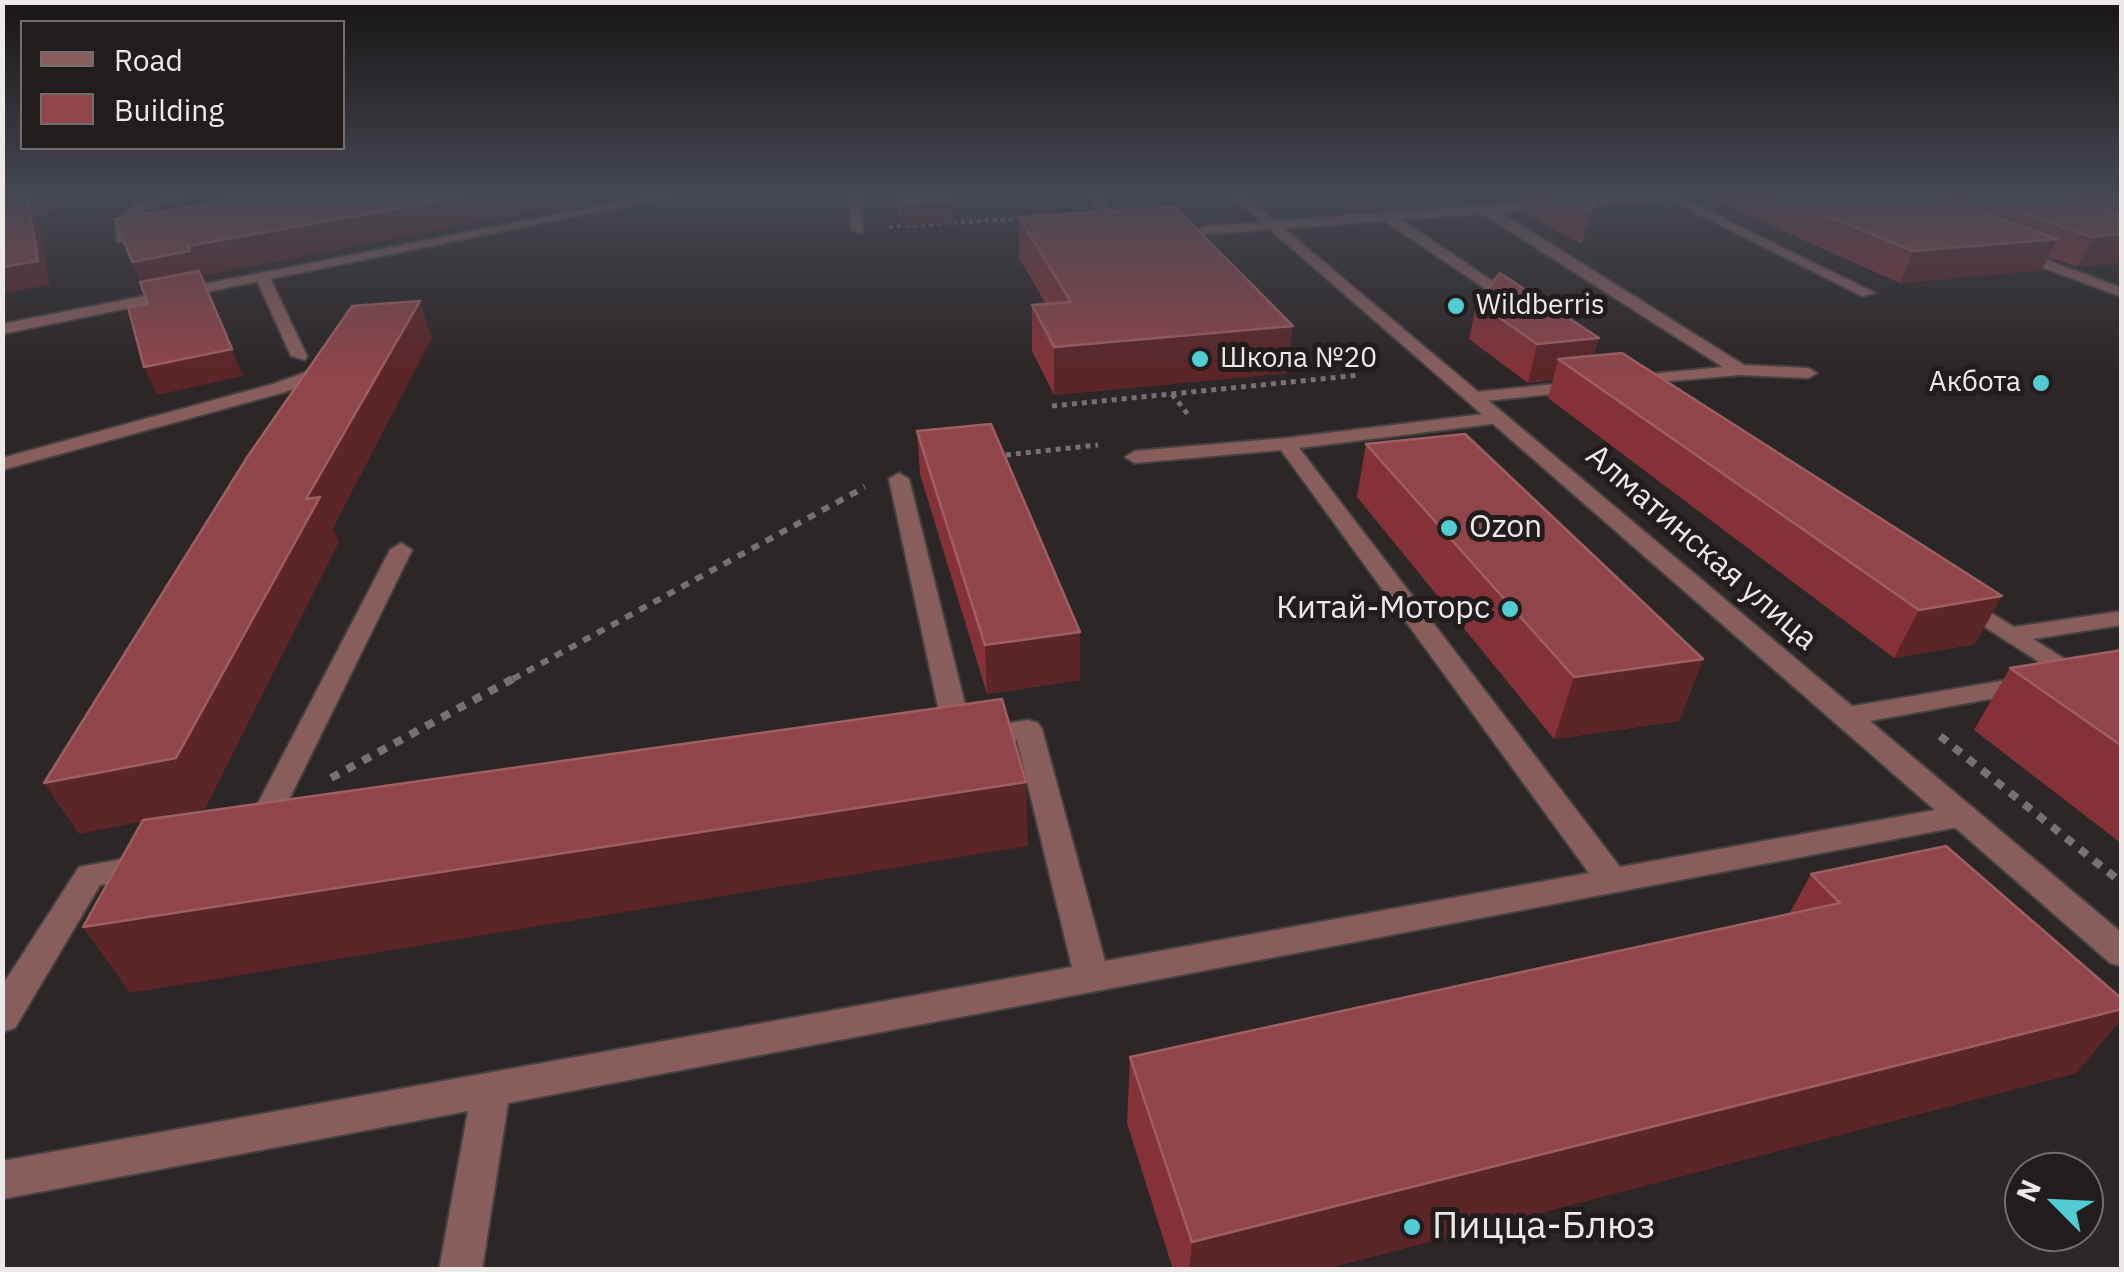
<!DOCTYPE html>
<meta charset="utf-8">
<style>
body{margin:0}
#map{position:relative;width:2124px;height:1272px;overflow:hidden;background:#2c2626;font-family:"IBM Plex Sans",sans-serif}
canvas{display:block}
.frame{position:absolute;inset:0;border:5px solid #ede9e9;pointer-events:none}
.legend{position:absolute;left:20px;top:20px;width:325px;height:130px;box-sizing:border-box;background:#221c1c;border:2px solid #736e6e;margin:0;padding:12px 18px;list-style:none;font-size:30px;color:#ede9e9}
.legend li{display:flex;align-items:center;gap:20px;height:50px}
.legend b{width:50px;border:2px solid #736e6e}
.north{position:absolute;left:2004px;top:1152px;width:100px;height:100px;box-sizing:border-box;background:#221c1c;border:2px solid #736e6e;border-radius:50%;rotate:294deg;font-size:28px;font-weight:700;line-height:40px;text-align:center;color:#ede9e9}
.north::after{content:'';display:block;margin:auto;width:35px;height:45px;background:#51ccd3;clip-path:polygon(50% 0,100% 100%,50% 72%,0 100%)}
</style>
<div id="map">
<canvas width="2124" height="1272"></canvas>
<div class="frame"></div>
<ul class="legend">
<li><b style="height:12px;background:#885e5d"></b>Road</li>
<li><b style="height:28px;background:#8f454a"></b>Building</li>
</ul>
<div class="north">N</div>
</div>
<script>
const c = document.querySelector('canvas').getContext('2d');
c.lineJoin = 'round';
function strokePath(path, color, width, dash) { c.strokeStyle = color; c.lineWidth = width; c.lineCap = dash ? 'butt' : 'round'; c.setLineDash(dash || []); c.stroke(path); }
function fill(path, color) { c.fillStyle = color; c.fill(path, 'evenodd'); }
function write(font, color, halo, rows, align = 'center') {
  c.font = font + ' "IBM Plex Sans",sans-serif'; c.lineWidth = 10; c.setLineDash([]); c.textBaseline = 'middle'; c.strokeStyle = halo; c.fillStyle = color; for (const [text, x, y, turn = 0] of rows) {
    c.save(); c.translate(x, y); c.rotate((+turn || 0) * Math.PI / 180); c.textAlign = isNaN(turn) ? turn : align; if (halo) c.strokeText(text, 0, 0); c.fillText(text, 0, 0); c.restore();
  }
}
const service = new Path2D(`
 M 172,195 L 190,195 L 144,211 L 129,225 L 127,242 L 117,242 L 115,224 L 134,205 Z
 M 850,195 L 862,195 L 863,233 L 851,230 Z
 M 1089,195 L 1101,195 L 1113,215 L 1103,215 Z
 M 1661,195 L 1676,195 L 1875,293 L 1862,296 Z
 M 1480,206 L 1490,206 L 1744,365 L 1808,368 L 1817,373 L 1808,378 L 1740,375 L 1624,385 L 1624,377 L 1630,376 L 1723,367 L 1480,212 Z
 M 1382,213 L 1392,213 L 1524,303 L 1511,306 L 1382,219 Z
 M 1280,222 L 1282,225 L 1275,229 L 1204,234 L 1197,230 L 1204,226 Z
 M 2014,248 L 2122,288 L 2122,297 L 2009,255 L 2007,252 Z
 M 262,272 L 269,276 L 307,356 L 305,360 L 291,356 L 255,276 Z
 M 329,364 L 335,365 L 335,373 L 285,392 L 2,470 L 2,458 L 273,384 Z
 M 1585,381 L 1594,386 L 1591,390 L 1476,402 L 1467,397 L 1476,392 Z
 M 1500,412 L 1509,418 L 1507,422 L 1299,448 L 1620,867 L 1963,805 L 1974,808 L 1978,816 L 1974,824 L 508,1103 L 482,1270 L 439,1270 L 468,1111 L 2,1199 L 2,1161 L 1072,967 L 1017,740 L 980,745 L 971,743 L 959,748 L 949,745 L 945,739 L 889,479 L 899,473 L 909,479 L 971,729 L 1028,720 L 1038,723 L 1042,729 L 1105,961 L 1589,873 L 1281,450 L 1135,463 L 1125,457 L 1135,451 L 1286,438 Z
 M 401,543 L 412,550 L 273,832 L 269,840 L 258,843 L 247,840 L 243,832 L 390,550 Z
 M 1960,594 L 2014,627 L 2122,611 L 2122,625 L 2033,639 L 2122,695 L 2122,715 L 1952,606 L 1948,601 Z
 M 2030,676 L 2039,678 L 2043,684 L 2039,690 L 1848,725 L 1838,722 L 1834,716 L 1838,710 L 1848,707 Z
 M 145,855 L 156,859 L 161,867 L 156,875 L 100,885 L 15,1028 L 2,1032 L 2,986 L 79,867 Z`);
const minor = new Path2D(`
 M 1631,195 L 1682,195 L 1676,199 L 1275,229 L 1268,225 L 1275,221 Z`);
const tertiary = new Path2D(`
 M 656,195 L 679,195 L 2,334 L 2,324 Z
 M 1231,195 L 1244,195 L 2122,933 L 2122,966 L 2110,963 Z`);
strokePath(service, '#474141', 4);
strokePath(minor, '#474141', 4);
strokePath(tertiary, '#474141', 4);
strokePath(new Path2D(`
 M 889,227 L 1027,218`), '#777272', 4, [4, 4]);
strokePath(new Path2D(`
 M 1172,394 L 1190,417
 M 1052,406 L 1360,375
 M 996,456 L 1098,445`), '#777272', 5, [5, 5]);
strokePath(new Path2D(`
 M 513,679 L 865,487`), '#777272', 6, [8, 8]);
strokePath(new Path2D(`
 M 1940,736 L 2122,883
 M 331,778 L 518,676`), '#777272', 8, [9, 9]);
fill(service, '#885e5d');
fill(minor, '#885e5d');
fill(tertiary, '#885e5d');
fill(new Path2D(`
 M 891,195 L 952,195 L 956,222 L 903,226 Z
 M 1490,195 L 1601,195 L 1598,209 L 1581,244 L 1525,214 L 1528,199 L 1501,201 Z
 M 1702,195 L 2122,195 L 2122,263 L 2077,267 L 2049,257 L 2042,270 L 1900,283 Z
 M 1019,217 L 1287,373 L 1054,395 L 1032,351 L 1032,305 L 1046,304 L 1019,258 Z
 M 1477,302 L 1594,356 L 1975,644 L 1894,658 L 1548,398 L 1553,380 L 1528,383 L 1469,339 Z
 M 917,431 L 1080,680 L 987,694 L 920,474 Z
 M 1366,444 L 1703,659 L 1679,721 L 1554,739 L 1357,497 Z
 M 2122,650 L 2122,844 L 1974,730 L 2010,668 Z
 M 1811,874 L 2122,999 L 2122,1018 L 2076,1073 L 1321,1270 L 1173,1270 L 1127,1123 L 1130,1057 L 1789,914 Z`), '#843237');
fill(new Path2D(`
 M 27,195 L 55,195 L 60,212 L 38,216 L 50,285 L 2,293 L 2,267 Z
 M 473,195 L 580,195 L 582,202 L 201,276 L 188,246 Z
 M 1350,195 L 1399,195 L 1398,199 L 1348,203 Z
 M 1502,195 L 1529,195 L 1528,199 L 1501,201 Z
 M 1598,195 L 1601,195 L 1598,209 L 1581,244 L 1589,213 Z
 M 955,200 L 956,222 L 903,226 L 901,204 Z
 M 2120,214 L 2109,235 L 2122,234 L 2122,263 L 2077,267 L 2105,215 Z
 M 2057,239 L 2042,270 L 1900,283 L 1913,251 Z
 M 190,251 L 243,376 L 157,395 L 144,367 L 232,349 L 145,292 L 132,262 Z
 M 420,301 L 432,338 L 333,528 L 339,542 L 205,809 L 79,834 L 44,783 Z
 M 1293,326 L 1287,373 L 1054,395 L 1054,347 Z
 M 1599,338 L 1588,376 L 1558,359 L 1553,380 L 1528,383 L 1537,344 Z
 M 2002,596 L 1975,644 L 1894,658 L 1919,610 Z
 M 1080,632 L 1080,680 L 987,694 L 985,645 Z
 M 1703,659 L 1679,721 L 1554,739 L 1574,677 Z
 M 1026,782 L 1028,846 L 130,993 L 83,927 Z
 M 2122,1009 L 2122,1018 L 2076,1073 L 1321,1270 L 1189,1270 L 1192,1242 Z`), '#5c2528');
const building = new Path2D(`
 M 2,195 L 27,195 L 38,261 L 2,267 Z
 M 227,195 L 473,195 L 188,246 L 190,251 L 132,262 L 115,219 L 231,200 Z
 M 897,195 L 952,195 L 955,200 L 901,204 Z
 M 1553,195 L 1598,195 L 1589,213 Z
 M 1776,195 L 1932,195 L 2057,239 L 1913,251 Z
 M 1972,195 L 2062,195 L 2120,214 L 2105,215 L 2122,220 L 2122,234 L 2092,237 Z
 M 1175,207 L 1293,326 L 1054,347 L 1032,305 L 1071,302 L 1019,217 Z
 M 199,271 L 232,349 L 144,367 L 128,307 L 148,304 L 140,282 Z
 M 1500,273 L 1599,338 L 1537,344 L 1477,302 Z
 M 420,301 L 306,499 L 320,497 L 176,758 L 44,783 L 248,456 L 352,306 Z
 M 1622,353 L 2002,596 L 1919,610 L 1558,359 Z
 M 991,424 L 1080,632 L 985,645 L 917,431 Z
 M 1465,434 L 1703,659 L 1574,677 L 1366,444 Z
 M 2122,650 L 2122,746 L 2010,668 Z
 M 1002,699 L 1026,782 L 83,927 L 143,820 Z
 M 1946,846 L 2122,999 L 2122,1009 L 1192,1242 L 1130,1057 L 1840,903 L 1811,874 Z`);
fill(building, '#8f454a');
strokePath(building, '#9e5f63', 2.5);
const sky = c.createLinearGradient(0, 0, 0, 373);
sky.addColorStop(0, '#181515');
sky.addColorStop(0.52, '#454752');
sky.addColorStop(1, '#45475200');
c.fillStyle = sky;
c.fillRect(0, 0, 2124, 373);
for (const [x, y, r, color] of [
 [1456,306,10,"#51ccd3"],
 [1200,359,10,"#51ccd3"],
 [2041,383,10,"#51ccd3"],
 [1449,528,10,"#51ccd3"],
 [1510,609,10,"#51ccd3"],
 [1412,1227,10,"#51ccd3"]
]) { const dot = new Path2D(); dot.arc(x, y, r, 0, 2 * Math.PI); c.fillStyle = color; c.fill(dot); strokePath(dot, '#221c1c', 4); }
write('28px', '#ede9e9', '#221c1c', [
 ["Wildberris",1476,306],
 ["Школа №20",1220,359],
 ["Акбота",2021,383,"right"]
], 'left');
write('32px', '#ede9e9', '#221c1c', [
 ["Ozon",1469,528],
 ["Китай-Моторс",1490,609,"right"]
], 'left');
write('32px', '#ede9e9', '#221c1c', [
 ["Алматинская улица",1701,548,41]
]);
write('38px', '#ede9e9', '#221c1c', [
 ["Пицца-Блюз",1432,1227]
], 'left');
</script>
